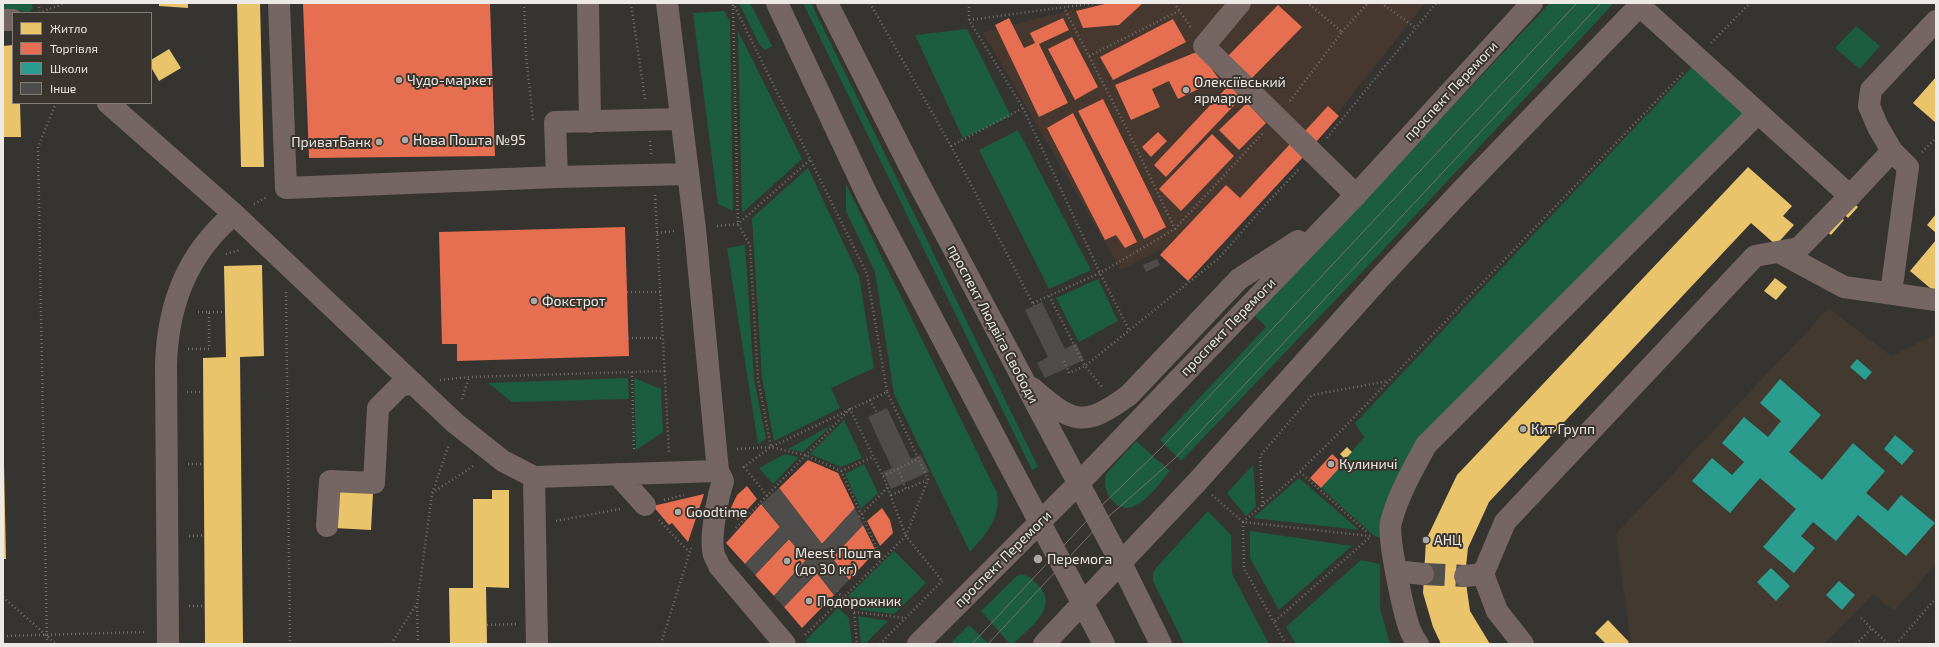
<!DOCTYPE html>
<meta charset="utf-8">
<style>
body{margin:0}
#map{position:relative;width:1939px;height:647px;overflow:hidden;background:#363431;font-family:"Exo 2",sans-serif}
canvas{display:block}
.frame{position:absolute;inset:0;border:4px solid #ece9e6;pointer-events:none}
.legend{position:absolute;left:12px;top:12px;width:140px;height:92px;box-sizing:border-box;background:#39342e;border:1px solid #817c78;margin:0;padding:5px 7px;list-style:none;font-size:12px;color:#ece9e6}
.legend li{display:flex;align-items:center;gap:8px;height:20px}
.legend b{width:20px;border:1px solid #817c78}
</style>
<div id="map">
<canvas width="1939" height="647"></canvas>
<div class="frame"></div>
<ul class="legend">
<li><b style="height:11px;background:#e9c46a"></b>Житло</li>
<li><b style="height:11px;background:#e76f51"></b>Торгівля</li>
<li><b style="height:11px;background:#2a9d8f"></b>Школи</li>
<li><b style="height:11px;background:#4e4d4b"></b>Інше</li>
</ul>
</div>
<script>
const c = document.querySelector('canvas').getContext('2d');
c.lineJoin = 'round';
function fill(path, color) { c.fillStyle = color; c.fill(path, 'evenodd'); }
function strokePath(path, color, width, dash) { c.strokeStyle = color; c.lineWidth = width; c.lineCap = dash ? 'butt' : 'round'; c.setLineDash(dash || []); c.stroke(path); }
function write(font, color, halo, rows, align = 'center') {
  c.font = font + ' "Exo 2",sans-serif'; c.lineWidth = 4; c.setLineDash([]); c.textBaseline = 'middle'; c.strokeStyle = halo; c.fillStyle = color; for (const [text, x, y, turn = 0] of rows) {
    c.save(); c.translate(x, y); c.rotate((+turn || 0) * Math.PI / 180); c.textAlign = isNaN(turn) ? turn : align; if (halo) c.strokeText(text, 0, 0); c.fillText(text, 0, 0); c.restore();
  }
}
fill(new Path2D(`
 M 1100,3 L 1425,3 L 1309,149 L 1188,277 L 1160,250 L 1121,270 L 983,32 Z`), '#46382e');
fill(new Path2D(`
 M 1829,308 L 1891,356 L 1936,334 L 1936,564 L 1894,611 L 1873,594 L 1824,644 L 1631,644 L 1616,534 Z`), '#423a30');
fill(new Path2D(`
 M 3,3 L 31,3 L 33,8 L 28,13 L 18,10 L 3,12 Z
 M 739,3 L 750,3 L 772,46 L 765,50 L 759,44 Z
 M 803,3 L 811,3 L 1038,467 L 1032,470 Z
 M 1550,3 L 1614,3 L 1367,267 L 1181,461 L 1160,440 L 1266,327 L 1255,316 Z
 M 724,11 L 730,21 L 733,211 L 718,204 L 693,13 Z
 M 1856,26 L 1880,46 L 1860,69 L 1835,48 Z
 M 967,29 L 1011,116 L 963,138 L 915,35 Z
 M 738,31 L 802,159 L 742,213 Z
 M 1696,63 L 1747,111 L 1406,461 C 1391,486 1384,510 1382,539 L 1373,535 L 1321,488 L 1364,437 L 1355,423 Z
 M 1018,130 L 1091,270 L 1049,289 L 979,150 Z
 M 808,168 L 859,276 L 874,368 L 831,388 L 840,408 L 774,441 L 762,378 L 752,218 Z
 M 846,184 L 997,493 C 1001,518 986,534 970,552 L 894,394 L 875,272 L 846,211 Z
 M 745,245 L 754,379 L 766,439 L 758,444 L 727,248 Z
 M 1098,279 L 1118,321 L 1079,342 L 1056,298 Z
 M 628,378 L 629,399 L 512,402 L 488,383 Z
 M 634,378 L 661,389 L 663,432 L 636,450 Z
 M 844,420 L 862,458 L 841,467 L 810,454 Z
 M 832,425 L 803,452 L 788,449 Z
 M 1136,441 L 1170,471 C 1157,486 1132,524 1112,500 C 1105,492 1104,484 1106,474 Z
 M 785,454 L 799,457 L 773,484 L 759,468 Z
 M 864,464 L 878,493 L 861,509 L 845,474 Z
 M 1253,465 L 1256,507 L 1246,516 L 1227,493 Z
 M 1299,478 L 1359,530 L 1253,518 Z
 M 1208,511 L 1231,535 L 1232,574 L 1269,644 L 1184,644 L 1153,581 L 1153,573 L 1156,568 Z
 M 1250,531 L 1352,546 L 1279,610 L 1250,558 Z
 M 894,551 L 926,583 L 894,614 L 861,610 L 848,596 Z
 M 1361,560 L 1380,564 L 1380,608 L 1390,644 L 1296,644 L 1286,627 Z
 M 1018,575 C 1027,574 1031,578 1037,584 C 1061,607 1030,627 1013,644 L 1010,644 L 981,611 Z
 M 838,608 L 849,618 L 852,644 L 809,644 L 805,641 Z
 M 858,616 L 888,621 L 865,644 L 861,644 Z
 M 969,625 L 989,644 L 950,644 Z`), '#1c5c40');
fill(new Path2D(`
 M 159,3 L 188,3 L 188,8 L 159,6 Z
 M 237,3 L 260,3 L 264,167 L 241,167 Z
 M 13,45 L 13,103 L 20,103 L 21,137 L 3,137 L 3,46 Z
 M 169,49 L 181,68 L 159,81 L 151,67 L 151,60 Z
 M 1936,77 L 1936,123 L 1913,103 Z
 M 1748,167 L 1792,206 L 1783,216 L 1794,225 L 1776,245 L 1751,223 L 1489,502 L 1468,548 L 1465,576 L 1470,611 L 1490,644 L 1441,644 L 1433,627 L 1423,593 L 1426,540 L 1457,475 Z
 M 1849,199 L 1858,207 L 1848,218 L 1839,210 Z
 M 1837,214 L 1844,220 L 1831,235 L 1824,229 Z
 M 1936,214 L 1936,233 L 1927,225 Z
 M 1936,240 L 1936,293 L 1910,271 Z
 M 262,265 L 264,356 L 240,357 L 243,644 L 205,644 L 203,358 L 226,357 L 224,266 Z
 M 1775,278 L 1787,287 L 1776,300 L 1764,291 Z
 M 1347,447 L 1352,452 L 1345,459 L 1340,454 Z
 M 3,465 L 4,465 L 6,559 L 3,559 Z
 M 492,490 L 509,490 L 509,588 L 486,587 L 487,644 L 450,644 L 449,588 L 473,588 L 473,499 L 492,499 Z
 M 336,491 L 373,493 L 371,530 L 334,528 Z
 M 1608,620 L 1629,642 L 1627,644 L 1606,644 L 1595,633 Z`), '#e9c46a');
fill(new Path2D(`
 M 303,3 L 490,3 L 495,156 L 309,158 Z
 M 1109,3 L 1143,3 L 1119,25 L 1083,28 L 1076,11 Z
 M 1278,5 L 1302,27 L 1250,80 L 1227,57 Z
 M 1009,18 L 1024,48 L 1035,43 L 1030,33 L 1063,18 L 1069,30 L 1039,44 L 1068,103 L 1039,117 L 995,25 Z
 M 1173,19 L 1186,42 L 1113,80 L 1100,57 Z
 M 1072,37 L 1098,87 L 1075,100 L 1048,49 Z
 M 1199,51 L 1219,79 L 1178,99 L 1169,81 L 1152,89 L 1160,107 L 1131,120 L 1115,85 Z
 M 1230,84 L 1243,96 L 1166,177 L 1154,165 Z
 M 1103,99 L 1166,227 L 1144,239 L 1078,111 Z
 M 1247,103 L 1266,123 L 1239,150 L 1219,130 Z
 M 1328,106 L 1339,116 L 1316,142 L 1305,131 Z
 M 1073,113 L 1137,242 L 1125,248 L 1116,235 L 1105,240 L 1047,128 Z
 M 1158,132 L 1167,141 L 1151,157 L 1142,147 Z
 M 1212,134 L 1234,156 L 1181,211 L 1159,189 Z
 M 1291,143 L 1305,155 L 1188,281 L 1160,255 L 1226,185 L 1240,198 Z
 M 625,227 L 629,356 L 457,361 L 457,344 L 442,344 L 439,232 Z
 M 1332,454 L 1343,464 L 1321,488 L 1310,478 Z
 M 808,460 L 838,473 L 855,508 L 822,544 L 779,488 Z
 M 747,486 L 757,499 L 738,520 L 729,512 L 737,495 Z
 M 704,494 L 688,542 L 672,523 L 669,525 L 653,506 Z
 M 761,504 L 780,527 L 745,564 L 726,543 Z
 M 882,508 L 890,520 L 893,533 L 880,546 L 867,521 Z
 M 863,525 L 876,551 L 849,580 L 832,558 Z
 M 789,539 L 806,560 L 774,596 L 755,575 Z
 M 817,573 L 834,595 L 802,628 L 784,607 Z`), '#e76f51');
fill(new Path2D(`
 M 1857,359 L 1872,372 L 1865,380 L 1850,367 Z
 M 1780,379 L 1821,415 L 1789,452 L 1822,480 L 1853,443 L 1885,471 L 1866,493 L 1888,511 L 1901,495 L 1935,523 L 1906,556 L 1858,515 L 1836,541 L 1813,522 L 1801,536 L 1815,548 L 1794,573 L 1763,547 L 1796,509 L 1760,478 L 1730,513 L 1692,481 L 1712,458 L 1732,475 L 1744,462 L 1722,443 L 1744,417 L 1768,437 L 1781,421 L 1760,403 Z
 M 1895,435 L 1914,451 L 1902,465 L 1884,449 Z
 M 1771,568 L 1790,586 L 1776,601 L 1757,582 Z
 M 1839,581 L 1855,595 L 1842,610 L 1826,595 Z`), '#2a9d8f');
fill(new Path2D(`
 M 1157,259 L 1160,265 L 1146,272 L 1143,265 Z
 M 1042,302 L 1065,349 L 1076,343 L 1084,360 L 1045,378 L 1037,363 L 1048,357 L 1025,310 Z
 M 887,408 L 911,459 L 921,455 L 929,472 L 891,489 L 883,472 L 892,468 L 868,417 Z
 M 779,488 L 822,544 L 855,508 L 863,525 L 832,558 L 849,580 L 834,595 L 817,573 L 784,607 L 774,596 L 806,560 L 789,539 L 755,575 L 745,564 L 780,527 L 761,504 Z`), '#4e4d4b');
strokePath(new Path2D(`
 M 1423,574 L 1465,576`), '#514f4c', 22, [22, 11]);
strokePath(new Path2D(`
 M 38,3 L 40,11
 M 524,3 L 526,55 L 533,120
 M 631,3 L 645,99
 M 733,3 L 867,274 L 887,392 L 771,447 L 741,469
 M 870,3 L 951,146 L 1034,306
 M 969,3 L 969,20 L 1023,108 L 1100,273 L 1129,330
 M 1174,3 L 1192,29
 M 1381,3 L 1416,28
 M 733,5 L 738,224 L 750,245 L 758,379 L 771,447
 M 39,13 L 65,3
 M 969,20 L 1096,3
 M 1342,32 L 1368,3
 M 1711,43 L 1750,3
 M 1089,56 L 1179,11
 M 1290,101 L 1342,32 L 1308,3
 M 1327,138 L 1436,3
 M 650,141 L 651,154
 M 951,146 L 1023,108
 M 1922,152 L 1936,138
 M 655,195 L 669,452
 M 254,204 L 267,197
 M 717,226 L 738,224 L 811,159
 M 1175,229 L 1262,134
 M 657,233 L 674,231
 M 226,254 L 240,250
 M 286,292 L 290,644
 M 627,292 L 661,292
 M 1049,296 L 1085,366 L 1103,388
 M 1033,303 L 1100,273 L 1175,229 L 1130,135 L 1064,8
 M 209,312 L 225,312
 M 628,338 L 663,338
 M 188,349 L 209,349 L 209,312 L 195,312
 M 1064,361 L 1069,373 L 1085,366 L 1219,258 L 1267,203 L 1300,168
 M 632,372 L 634,452
 M 440,380 L 469,377 L 665,371
 M 187,392 L 203,392
 M 887,392 L 928,479 L 906,536 L 943,582
 M 462,399 L 469,377
 M 870,400 L 877,413
 M 737,449 L 771,447 L 805,455 L 841,471 L 882,559
 M 188,464 L 203,464
 M 744,467 L 768,497
 M 898,469 L 906,489 L 927,480
 M 841,471 L 873,457
 M 1300,472 L 1368,533
 M 883,476 L 918,459
 M 432,493 L 475,465
 M 891,495 L 906,489
 M 1212,495 L 1243,522 L 1370,536
 M 664,500 L 684,495
 M 1263,506 L 1260,456 L 1312,395 L 1388,381
 M 859,517 L 888,487
 M 659,520 L 689,552
 M 556,521 L 620,509
 M 1243,522 L 1290,481 L 1336,436 L 1683,73
 M 1243,522 L 1244,568 L 1286,644
 M 736,528 L 850,409 L 883,476 L 906,536 L 805,635
 M 189,536 L 204,535
 M 837,591 L 854,612 L 857,644
 M 3,597 L 56,644
 M 189,606 L 205,606
 M 854,612 L 905,618
 M 1861,618 L 1888,644
 M 1275,621 L 1369,538
 M 487,625 L 516,624
 M 3,636 L 146,632
 M 47,644 L 38,147 L 56,103
 M 391,644 L 416,605
 M 418,644 L 417,605 L 432,494 L 449,444
 M 661,644 L 691,548
 M 880,644 L 942,581
 M 1856,644 L 1872,628
 M 1896,644 L 1936,598`), '#776e6c', 2.5, [1, 3]);
strokePath(new Path2D(`
 M 279,3 L 286,188 L 557,177 L 688,174
 M 588,3 L 590,122
 M 667,3 L 695,229 L 718,471 L 723,481 L 719,494
 M 1240,3 L 1204,46 L 1356,195
 M 3,20 L 13,20
 M 108,103 L 234,214 L 455,423 L 503,461 L 534,477 L 718,471
 M 557,177 L 555,122 L 681,119
 M 1850,196 L 1892,151 L 1878,127 L 1869,106 L 1871,90 L 1936,21
 M 1779,252 L 1844,287 L 1936,300
 M 1891,293 L 1908,167 L 1892,151
 M 617,474 L 645,505
 M 534,477 L 537,644
 M 723,481 C 718,497 709,538 714,555 C 715,558 718,562 719,566 L 785,644
 M 327,526 L 330,481 L 374,483 L 378,408 L 400,386 L 413,383
 M 1396,571 L 1423,574
 M 1465,576 L 1483,574
 M 168,644 L 166,364 C 168,304 187,254 234,214
 M 1418,644 C 1415,640 1412,635 1410,630 C 1404,614 1387,537 1391,522 C 1398,495 1413,469 1426,445 L 1757,114
 M 1523,644 L 1497,611 L 1483,574 L 1505,522 L 1755,256 L 1799,248 L 1850,196 L 1640,6`), '#766663', 22);
strokePath(new Path2D(`
 M 777,3 L 868,197 L 1104,644
 M 827,3 L 910,167 L 1121,563 L 1161,644
 M 1032,388 C 1072,423 1083,429 1129,395 L 1239,279 L 1298,241
 M 918,644 L 1078,484 L 1356,195 L 1532,3
 M 1044,644 L 1197,482 L 1379,279 L 1462,190 L 1642,3`), '#766663', 22);
strokePath(new Path2D(`
 M 972,644 L 1094,513 L 1161,448 L 1577,3
 M 988,644 L 1100,524 L 1174,459 L 1234,396 L 1601,3`), '#786f6c', 1);
for (const [x, y, r, color] of [
 [399,80,4,"#acaaa7"],
 [1186,90,4,"#acaaa7"],
 [405,140,4,"#acaaa7"],
 [379,142,4,"#acaaa7"],
 [534,301,4,"#acaaa7"],
 [1523,429,4,"#acaaa7"],
 [1331,464,4,"#acaaa7"],
 [678,512,4,"#acaaa7"],
 [1426,540,4,"#acaaa7"],
 [1038,559,5,"#acaaa7"],
 [787,561,4,"#acaaa7"],
 [809,601,4,"#acaaa7"]
]) { const dot = new Path2D(); dot.arc(x, y, r, 0, 2 * Math.PI); c.fillStyle = color; c.fill(dot); strokePath(dot, '#39342e', 1.5); }
write('14px', '#ece9e6', '#39342e', [
 ["Чудо-маркет",407,80],
 ["Олексіївський",1194,82],
 ["ярмарок",1194,98],
 ["Нова Пошта №95",413,140],
 ["ПриватБанк",371,142,"right"],
 ["Фокстрот",542,301],
 ["Кит Групп",1531,429],
 ["Кулиничі",1339,464],
 ["Goodtime",686,512],
 ["АНЦ",1434,540],
 ["Meest Пошта",795,553],
 ["(до 30 кг)",795,569],
 ["Перемога",1047,559],
 ["Подорожник",817,601]
], 'left');
write('14px', '#ece9e6', '#39342e', [
 ["проспект Перемоги",1451,91,-47],
 ["проспект Людвіга Свободи",993,324,62],
 ["проспект Перемоги",1228,327,-46],
 ["проспект Перемоги",1003,559,-45]
]);
</script>
